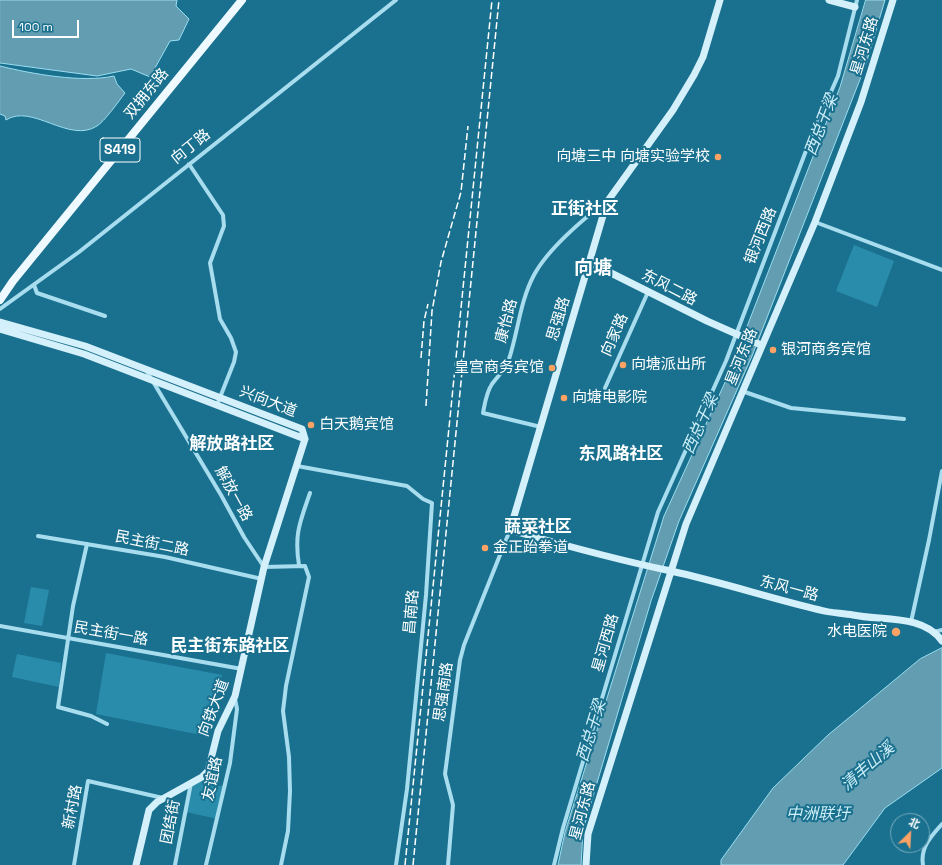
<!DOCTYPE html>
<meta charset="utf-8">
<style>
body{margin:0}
#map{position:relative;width:942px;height:865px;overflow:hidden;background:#1a718f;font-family:"Space Grotesk","Noto Sans SC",sans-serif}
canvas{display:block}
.north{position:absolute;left:890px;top:813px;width:40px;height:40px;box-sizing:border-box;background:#1a718f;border:1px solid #76aabc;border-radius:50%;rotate:24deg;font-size:11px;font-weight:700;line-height:16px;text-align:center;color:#fff}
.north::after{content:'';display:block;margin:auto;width:14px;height:18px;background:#ffa364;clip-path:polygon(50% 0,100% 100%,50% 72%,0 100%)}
.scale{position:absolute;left:12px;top:20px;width:67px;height:18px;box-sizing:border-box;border:2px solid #fff;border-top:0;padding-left:5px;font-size:12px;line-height:14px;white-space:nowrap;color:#fff;-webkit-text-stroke:3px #1a718f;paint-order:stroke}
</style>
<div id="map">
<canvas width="942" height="865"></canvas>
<div class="north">北</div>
<div class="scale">100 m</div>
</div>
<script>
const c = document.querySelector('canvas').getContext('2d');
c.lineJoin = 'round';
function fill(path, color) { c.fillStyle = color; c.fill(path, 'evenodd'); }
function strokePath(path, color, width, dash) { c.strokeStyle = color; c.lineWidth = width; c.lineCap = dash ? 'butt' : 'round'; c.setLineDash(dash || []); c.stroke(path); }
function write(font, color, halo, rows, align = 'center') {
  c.font = font + ' "Space Grotesk","Noto Sans SC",sans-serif'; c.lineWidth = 4; c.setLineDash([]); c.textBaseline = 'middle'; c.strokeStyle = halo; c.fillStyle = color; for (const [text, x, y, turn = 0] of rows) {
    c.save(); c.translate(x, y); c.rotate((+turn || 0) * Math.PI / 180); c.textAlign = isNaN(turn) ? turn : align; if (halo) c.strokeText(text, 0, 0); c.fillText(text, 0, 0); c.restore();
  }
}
fill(new Path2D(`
 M 854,245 L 894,261 L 877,307 L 836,291 Z
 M 31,587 L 49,590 L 42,626 L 24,623 Z
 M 106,653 L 222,675 L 206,736 L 96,714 Z
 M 17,654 L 61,663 L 59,687 L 12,677 Z
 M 199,778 L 220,786 L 227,784 L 218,819 L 186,812 L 193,783 Z`), '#2a8cab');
const water = new Path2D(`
 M 0,0 L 177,0 L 176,6 L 189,19 L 179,40 L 170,41 L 150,77 L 131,69 L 97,76 L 0,63 Z
 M 866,0 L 885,0 L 866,64 L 752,356 L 679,521 L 651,601 L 583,830 L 581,865 L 558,865 L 565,832 L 664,516 L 727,378 L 840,87 Z
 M 0,66 C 32,74 82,83 114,76 L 117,84 L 125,93 C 119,101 104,122 97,126 C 69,144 32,103 6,120 L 5,116 L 0,114 Z
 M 942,648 L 942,768 L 885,808 L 843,865 L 721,865 L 721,860 L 773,788 L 828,735 L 920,659 Z`);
fill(water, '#629db1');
strokePath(water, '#9addf0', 1);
strokePath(new Path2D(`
 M 189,164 L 223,215 L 224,226 L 210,263 L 220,319 L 231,338 L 236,352 L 234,362 L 217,405
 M 815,222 L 942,270
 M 34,285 L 37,293 L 105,316
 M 0,309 L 79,252 L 396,0
 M 146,370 L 221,495 L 244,537 L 264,567 L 305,566 L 309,577 L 286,686 L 283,711 L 289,757 L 290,791 L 288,831 L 281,865
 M 605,388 L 648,292
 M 742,391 L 791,408 L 904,419
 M 541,427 L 483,413 C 485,403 486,393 492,384 C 498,376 506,369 509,359 C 518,332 520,301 534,275 C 548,249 583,219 606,202
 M 297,466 L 407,486 L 423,499 L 432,503 L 426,595 L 407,789 L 396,865
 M 38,536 L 165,557 L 262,579
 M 87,544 L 73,606 L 58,707 L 91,716 L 107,724
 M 299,565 C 294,534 300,522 310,493
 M 911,622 L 929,540 L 942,471
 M 0,626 L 242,669
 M 934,632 L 942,630
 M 74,865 L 88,781 L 163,798
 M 175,865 L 191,783
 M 206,865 L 230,763 L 237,709 L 235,699
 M 448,865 L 453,805 L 445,774 L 460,660 L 464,645 L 510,530
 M 554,865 L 563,828 L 658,512 L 726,361 L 812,135 L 838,76 L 857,0
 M 923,865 C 920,848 931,836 942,824`), '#a7ddee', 4);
strokePath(new Path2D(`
 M 720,0 L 703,57 L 694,75 L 673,110 L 607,202 L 510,530 C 563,545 617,560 671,571 C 721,582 770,598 820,610 C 830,613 842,613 853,615 C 882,621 923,614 942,641
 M 829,0 L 855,7
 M 589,262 L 707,321 L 761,345
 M 0,322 L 85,346 L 302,429 L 305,439
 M 0,329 L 84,354 L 305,439
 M 136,865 L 149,810 L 157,802 L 202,777 L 208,771 L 218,731 L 235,696 L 264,567 L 305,439
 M 586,865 L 588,834 L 686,524 L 815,222 L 861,102 L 893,0`), '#d4f0fa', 7);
strokePath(new Path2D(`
 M 0,300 L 13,281 L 242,0`), '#eefaff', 8);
strokePath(new Path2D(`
 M 421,358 L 424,321 L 428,304
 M 426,406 L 432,311 L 441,262 L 461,192 L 468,126
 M 405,865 L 492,0
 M 413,865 L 499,0`), '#fff', 1.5, [7, 3]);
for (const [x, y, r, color] of [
 [718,157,4,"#ffa364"],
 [773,350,4,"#ffa364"],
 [623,365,4,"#ffa364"],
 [552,368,4,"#ffa364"],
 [564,398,4,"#ffa364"],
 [311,425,4,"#ffa364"],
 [485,548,4,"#ffa364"],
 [896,632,5,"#ffa364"]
]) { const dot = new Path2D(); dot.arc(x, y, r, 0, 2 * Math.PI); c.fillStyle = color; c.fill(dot); strokePath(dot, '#1a718f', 1.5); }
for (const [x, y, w] of [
 [120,150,40]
]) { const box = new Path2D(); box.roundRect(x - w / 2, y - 12, w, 24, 3); c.fillStyle = '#1a718f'; c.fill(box); strokePath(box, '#fff', 1); }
write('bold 14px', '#fff', null, [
 ["S419",120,150]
]);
write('15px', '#fff', '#1a718f', [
 ["星河东路",865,46,-73],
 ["双拥东路",147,94,-51],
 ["向丁路",191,147,-39],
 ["银河西路",761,236,-68],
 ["东风二路",669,288,27],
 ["思强路",559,319,-73],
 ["康怡路",507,321,-75],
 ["向家路",615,335,-66],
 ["星河东路",742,357,-68],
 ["兴向大道",268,402,21],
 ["解放一路",233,494,61],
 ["民主街二路",152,544,11],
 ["东风一路",789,589,15],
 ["昌南路",412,612,-85],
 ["民主街一路",111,634,10],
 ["星河西路",606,643,-74],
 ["思强南路",444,692,-82],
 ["向铁大道",214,708,-69],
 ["友谊路",213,779,-78],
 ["新村路",73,807,-79],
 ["星河东路",583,811,-75],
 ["团结街",171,822,-79]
]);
write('15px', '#fff', '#1a718f', [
 ["向塘三中 向塘实验学校",710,157,"right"],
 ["银河商务宾馆",781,350],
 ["向塘派出所",631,365],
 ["皇宫商务宾馆",544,368,"right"],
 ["向塘电影院",572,398],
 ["白天鹅宾馆",319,425],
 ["金正跆拳道",493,548],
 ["水电医院",887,632,"right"]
], 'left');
write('italic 16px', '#ceeff8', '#1a718f', [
 ["西总干梁",822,125,-69],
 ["西总干梁",701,424,-66],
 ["西总干梁",592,731,-73],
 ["清丰山溪",868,767,-41],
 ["中洲联圩",818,815]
]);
write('bold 17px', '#fff', '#1a718f', [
 ["正街社区",585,209],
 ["解放路社区",232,444],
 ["东风路社区",621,454],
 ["蔬菜社区",538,527],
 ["民主街东路社区",230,646]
]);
write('bold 19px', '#fff', '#1a718f', [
 ["向塘",593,269]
]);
</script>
